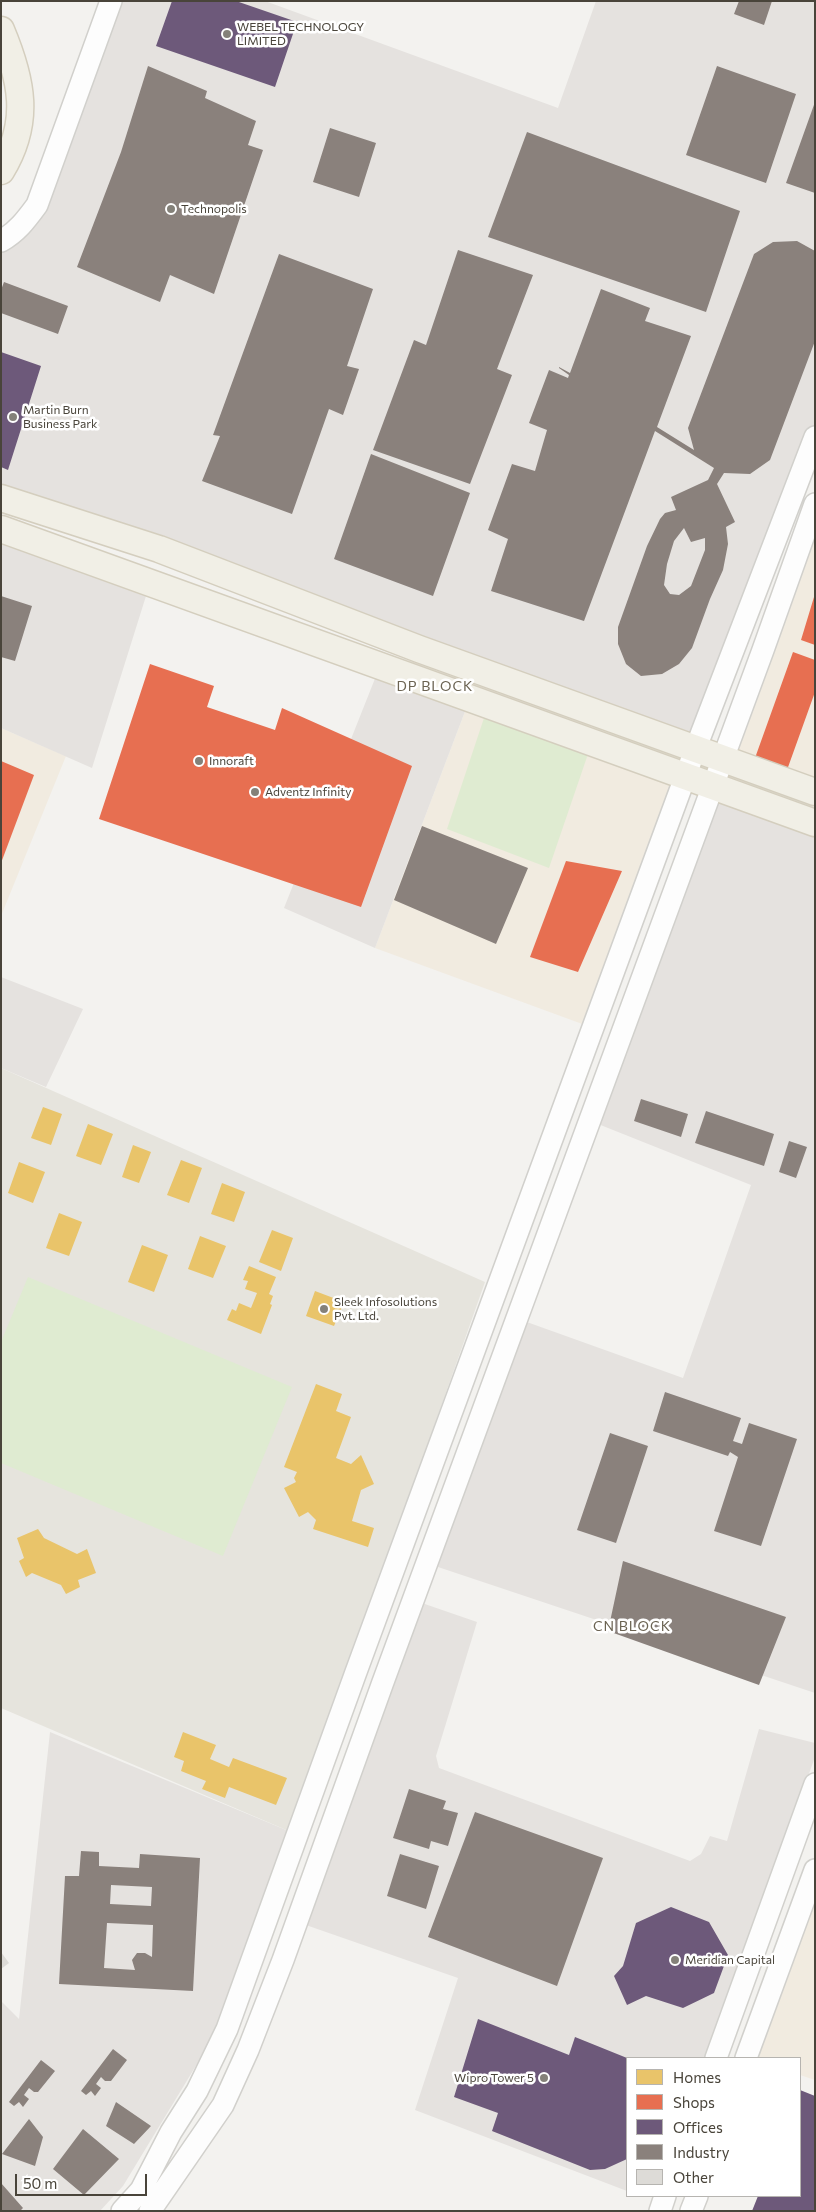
<!DOCTYPE html>
<style>
body{margin:0}
#map{position:relative;width:816px;height:2212px;overflow:hidden;background:#f3f2ef;font-family:Commissioner,sans-serif}
canvas{display:block}
.frame{position:absolute;inset:0;border:2px solid #49443a;pointer-events:none}
.legend{position:absolute;left:626px;top:2057px;width:175px;height:140px;box-sizing:border-box;background:#fff;border:1px solid #b6b4b0;margin:0;padding:6px 9px;list-style:none;font-size:15px;color:#49443a}
.legend li{display:flex;align-items:center;gap:10px;height:25px}
.legend b{width:25px;border:1px solid #b6b4b0}
.scale{position:absolute;left:15px;top:2174px;width:132px;height:22px;box-sizing:border-box;border:2px solid #49443a;border-top:0;padding-left:6px;font-size:15px;line-height:18px;white-space:nowrap;color:#49443a;-webkit-text-stroke:4px #fff;paint-order:stroke}
</style>
<div id="map">
<canvas width="816" height="2212"></canvas>
<div class="frame"></div>
<ul class="legend">
<li><b style="height:14px;background:#e9c46a"></b>Homes</li>
<li><b style="height:14px;background:#e76f51"></b>Shops</li>
<li><b style="height:14px;background:#6d597a"></b>Offices</li>
<li><b style="height:14px;background:#8a817c"></b>Industry</li>
<li><b style="height:14px;background:#dddbd7"></b>Other</li>
</ul>
<div class="scale">50 m</div>
</div>
<script>
const c = document.querySelector('canvas').getContext('2d');
c.lineJoin = 'round';
function fill(path, color) { c.fillStyle = color; c.fill(path, 'evenodd'); }
function strokePath(path, color, width, dash) { c.strokeStyle = color; c.lineWidth = width; c.lineCap = dash ? 'butt' : 'round'; c.setLineDash(dash || []); c.stroke(path); }
function write(font, color, halo, rows, align = 'center') {
  c.font = font + ' Commissioner,sans-serif'; c.lineWidth = 5; c.setLineDash([]); c.textBaseline = 'middle'; c.strokeStyle = halo; c.fillStyle = color; for (const [text, x, y, turn = 0] of rows) {
    c.save(); c.translate(x, y); c.rotate((+turn || 0) * Math.PI / 180); c.textAlign = isNaN(turn) ? turn : align; if (halo) c.strokeText(text, 0, 0); c.fillText(text, 0, 0); c.restore();
  }
}
fill(new Path2D(`
 M 1,1068 L 485,1282 L 291,1832 L 1,1708 Z`), '#e6e4dd');
fill(new Path2D(`
 M 815,526 L 815,786 L 728,757 Z
 M 469,701 L 675,779 L 585,1025 L 375,948 Z
 M 1,728 L 66,756 L 1,916 Z
 M 815,1890 L 815,2080 L 800,2075 L 800,2058 L 755,2058 Z`), '#f1ebe0');
fill(new Path2D(`
 M 122,1 L 265,1 L 558,108 L 596,1 L 815,1 L 815,423 L 692,738 L 1,490 L 1,243 L 42,213 Z
 M 1,542 L 146,596 L 92,768 L 1,728 Z
 M 378,671 L 469,701 L 375,948 L 284,908 Z
 M 718,800 L 815,835 L 815,1693 L 435,1566 L 524,1321 L 683,1378 L 751,1185 L 598,1124 Z
 M 1,977 L 83,1009 L 46,1087 L 1,1068 Z
 M 419,1602 L 477,1622 L 436,1756 L 439,1768 L 690,1861 L 701,1854 L 710,1836 L 727,1841 L 759,1729 L 815,1743 L 815,1757 L 706,2058 L 627,2058 L 627,2191 L 415,2110 L 458,1978 L 303,1924 Z
 M 50,1732 L 291,1832 L 217,2031 L 123,2186 L 100,2211 L 1,2211 L 1,2001 L 19,2019 Z`), '#e5e2df');
fill(new Path2D(`
 M 485,715 L 588,754 L 549,868 L 447,829 Z
 M 28,1277 L 292,1387 L 223,1556 L 1,1463 L 1,1342 Z`), '#dfebd1');
fill(new Path2D(`
 M 43,1107 L 62,1114 L 51,1145 L 31,1138 Z
 M 88,1124 L 113,1134 L 101,1165 L 76,1156 Z
 M 133,1145 L 151,1152 L 139,1183 L 122,1177 Z
 M 181,1160 L 202,1168 L 189,1203 L 167,1195 Z
 M 19,1162 L 45,1172 L 33,1203 L 8,1193 Z
 M 222,1183 L 245,1192 L 234,1222 L 211,1214 Z
 M 59,1213 L 82,1222 L 69,1256 L 46,1248 Z
 M 272,1230 L 293,1238 L 281,1271 L 259,1262 Z
 M 200,1236 L 226,1246 L 213,1278 L 188,1269 Z
 M 142,1245 L 168,1255 L 154,1292 L 128,1282 Z
 M 249,1266 L 276,1277 L 269,1294 L 273,1296 L 270,1304 L 272,1305 L 261,1334 L 227,1320 L 232,1309 L 236,1311 L 239,1303 L 251,1308 L 257,1293 L 245,1289 L 248,1281 L 243,1280 Z
 M 315,1291 L 344,1302 L 334,1326 L 306,1316 Z
 M 316,1384 L 342,1394 L 336,1411 L 351,1417 L 336,1458 L 351,1464 L 361,1455 L 374,1484 L 361,1490 L 352,1521 L 374,1528 L 368,1547 L 313,1529 L 316,1520 L 308,1512 L 299,1517 L 284,1488 L 296,1482 L 294,1478 L 297,1472 L 284,1467 Z
 M 38,1529 L 44,1538 L 77,1554 L 87,1549 L 96,1573 L 78,1580 L 80,1587 L 66,1594 L 61,1585 L 32,1573 L 26,1577 L 19,1561 L 24,1558 L 17,1538 Z
 M 183,1732 L 216,1745 L 210,1759 L 229,1767 L 233,1758 L 287,1778 L 276,1805 L 229,1787 L 225,1798 L 202,1789 L 206,1781 L 181,1771 L 184,1761 L 174,1757 Z`), '#e9c46a');
fill(new Path2D(`
 M 814,597 L 815,597 L 815,645 L 801,640 Z
 M 793,652 L 815,660 L 815,692 L 787,770 L 755,758 Z
 M 150,664 L 214,686 L 207,707 L 275,730 L 282,708 L 412,766 L 361,907 L 99,819 Z
 M 1,761 L 34,775 L 1,863 Z
 M 566,861 L 622,871 L 578,972 L 530,957 Z`), '#e76f51');
fill(new Path2D(`
 M 172,1 L 236,1 L 297,22 L 275,87 L 156,46 Z
 M 1,352 L 41,366 L 8,470 L 1,467 Z
 M 671,1907 L 709,1922 L 728,1955 L 714,1993 L 683,2008 L 646,1996 L 627,2005 L 614,1976 L 623,1966 L 636,1923 Z
 M 478,2019 L 569,2055 L 575,2037 L 627,2058 L 627,2159 L 605,2169 L 590,2170 L 492,2131 L 498,2113 L 454,2097 Z
 M 800,2090 L 815,2096 L 815,2211 L 752,2211 L 758,2196 L 800,2196 Z`), '#6d597a');
fill(new Path2D(`
 M 739,1 L 772,1 L 764,25 L 734,14 Z
 M 148,66 L 207,91 L 205,98 L 256,121 L 248,145 L 263,150 L 214,294 L 170,275 L 160,302 L 77,267 L 121,152 Z
 M 717,66 L 796,94 L 766,183 L 686,155 Z
 M 815,102 L 815,193 L 786,183 Z
 M 330,128 L 376,143 L 359,197 L 313,182 Z
 M 527,132 L 740,211 L 706,312 L 488,237 Z
 M 797,241 L 815,251 L 815,341 L 770,460 L 750,474 L 724,473 L 717,484 L 735,522 L 726,527 L 728,544 L 723,570 L 710,599 L 692,648 L 679,664 L 662,674 L 641,676 L 626,664 L 618,644 L 618,627 L 647,546 L 660,519 L 665,513 L 676,510 L 671,497 L 708,480 L 714,468 L 655,431 L 584,621 L 491,591 L 508,539 L 488,530 L 512,464 L 535,471 L 547,430 L 529,423 L 549,370 L 568,378 L 569,375 L 559,368 L 559,367 L 570,373 L 601,289 L 650,308 L 645,321 L 691,336 L 657,427 L 694,450 L 688,428 L 754,254 L 773,242 ZM 684,528 L 691,542 L 705,538 L 705,550 L 691,586 L 679,595 L 670,594 L 664,585 L 667,564 L 674,541 Z
 M 458,250 L 533,275 L 497,369 L 512,375 L 470,484 L 373,450 L 414,340 L 426,345 Z
 M 279,254 L 373,289 L 347,366 L 359,369 L 343,415 L 329,409 L 292,514 L 202,481 L 220,436 L 213,435 Z
 M 4,282 L 68,306 L 58,334 L 1,313 L 1,290 Z
 M 371,454 L 470,493 L 433,596 L 334,559 Z
 M 1,596 L 32,606 L 15,661 L 1,657 Z
 M 422,826 L 528,868 L 496,944 L 394,900 Z
 M 641,1099 L 688,1114 L 681,1137 L 634,1121 Z
 M 706,1111 L 774,1134 L 764,1166 L 695,1143 Z
 M 789,1141 L 807,1147 L 796,1178 L 779,1172 Z
 M 665,1392 L 741,1418 L 733,1441 L 742,1444 L 749,1423 L 797,1439 L 761,1546 L 714,1531 L 738,1457 L 730,1452 L 728,1456 L 653,1431 Z
 M 610,1433 L 648,1446 L 616,1543 L 577,1530 Z
 M 623,1561 L 786,1617 L 759,1685 L 608,1631 Z
 M 409,1789 L 446,1801 L 443,1809 L 458,1813 L 448,1846 L 431,1841 L 429,1849 L 393,1838 Z
 M 475,1812 L 603,1858 L 557,1986 L 428,1937 Z
 M 81,1851 L 99,1852 L 99,1866 L 139,1868 L 140,1854 L 200,1858 L 193,1991 L 59,1984 L 65,1876 L 79,1876 ZM 111,1885 L 152,1887 L 151,1906 L 110,1904 ZM 107,1923 L 153,1925 L 152,1957 L 145,1953 L 137,1953 L 132,1960 L 135,1970 L 104,1968 Z
 M 400,1854 L 439,1866 L 426,1909 L 387,1896 Z
 M 113,2049 L 127,2060 L 111,2081 L 105,2081 L 101,2077 L 96,2084 L 101,2088 L 95,2096 L 91,2091 L 86,2095 L 81,2091 Z
 M 41,2060 L 55,2071 L 38,2092 L 34,2092 L 29,2088 L 24,2095 L 29,2099 L 23,2107 L 19,2102 L 14,2106 L 9,2102 Z
 M 116,2102 L 151,2126 L 134,2144 L 106,2126 Z
 M 29,2119 L 43,2137 L 35,2166 L 2,2154 Z
 M 83,2129 L 119,2159 L 84,2195 L 53,2169 Z
 M 1,2183 L 23,2208 L 20,2211 L 1,2211 Z`), '#8a817c');
fill(new Path2D(`
 M 1,1952 L 9,1963 L 1,1969 Z`), '#dddbd7');
const minor = new Path2D(`
 M 1,241 C 17,232 26,220 37,205 L 111,1
 M 716,2058 L 815,1784
 M 746,2058 L 815,1870
 M 122,2211 L 141,2190 L 171,2132 L 197,2091 L 227,2029 L 356,1672 L 695,750 L 815,437
 M 150,2211 L 223,2105 L 248,2050 L 283,1960 L 383,1682 L 763,650 L 815,504
 M 660,2211 L 665,2196
 M 691,2211 L 697,2196`);
const major = new Path2D(`
 M 1,30 C 22,80 31,122 1,171
 M 1,498 L 159,549 L 419,649 L 815,792
 M 1,529 L 815,823`);
strokePath(minor, '#d1d0cc', 24);
strokePath(major, '#d4cebe', 29);
strokePath(minor, '#fdfdfd', 21);
strokePath(major, '#f1efe6', 26);
for (const [x, y, r, color] of [
 [227,34,5,"#848179"],
 [171,209,5,"#848179"],
 [13,417,5,"#848179"],
 [199,761,5,"#848179"],
 [255,792,5,"#848179"],
 [324,1309,5,"#848179"],
 [675,1960,5,"#848179"],
 [544,2078,5,"#848179"]
]) { const dot = new Path2D(); dot.arc(x, y, r, 0, 2 * Math.PI); c.fillStyle = color; c.fill(dot); strokePath(dot, '#fff', 2); }
write('12px', '#49443a', '#fff', [
 ["WEBEL TECHNOLOGY",237,27],
 ["LIMITED",237,41],
 ["Technopolis",181,209],
 ["Martin Burn",23,410],
 ["Business Park",23,424],
 ["Innoraft",209,761],
 ["Adventz Infinity",265,792],
 ["Sleek Infosolutions",334,1302],
 ["Pvt. Ltd.",334,1316],
 ["Meridian Capital",685,1960],
 ["Wipro Tower 5",534,2078,"right"]
], 'left');
c.letterSpacing = '1px';
write('14px', '#6b6352', '#fff', [
 ["DP BLOCK",435,686],
 ["CN BLOCK",632,1626]
]);
c.letterSpacing = '0px';
</script>
